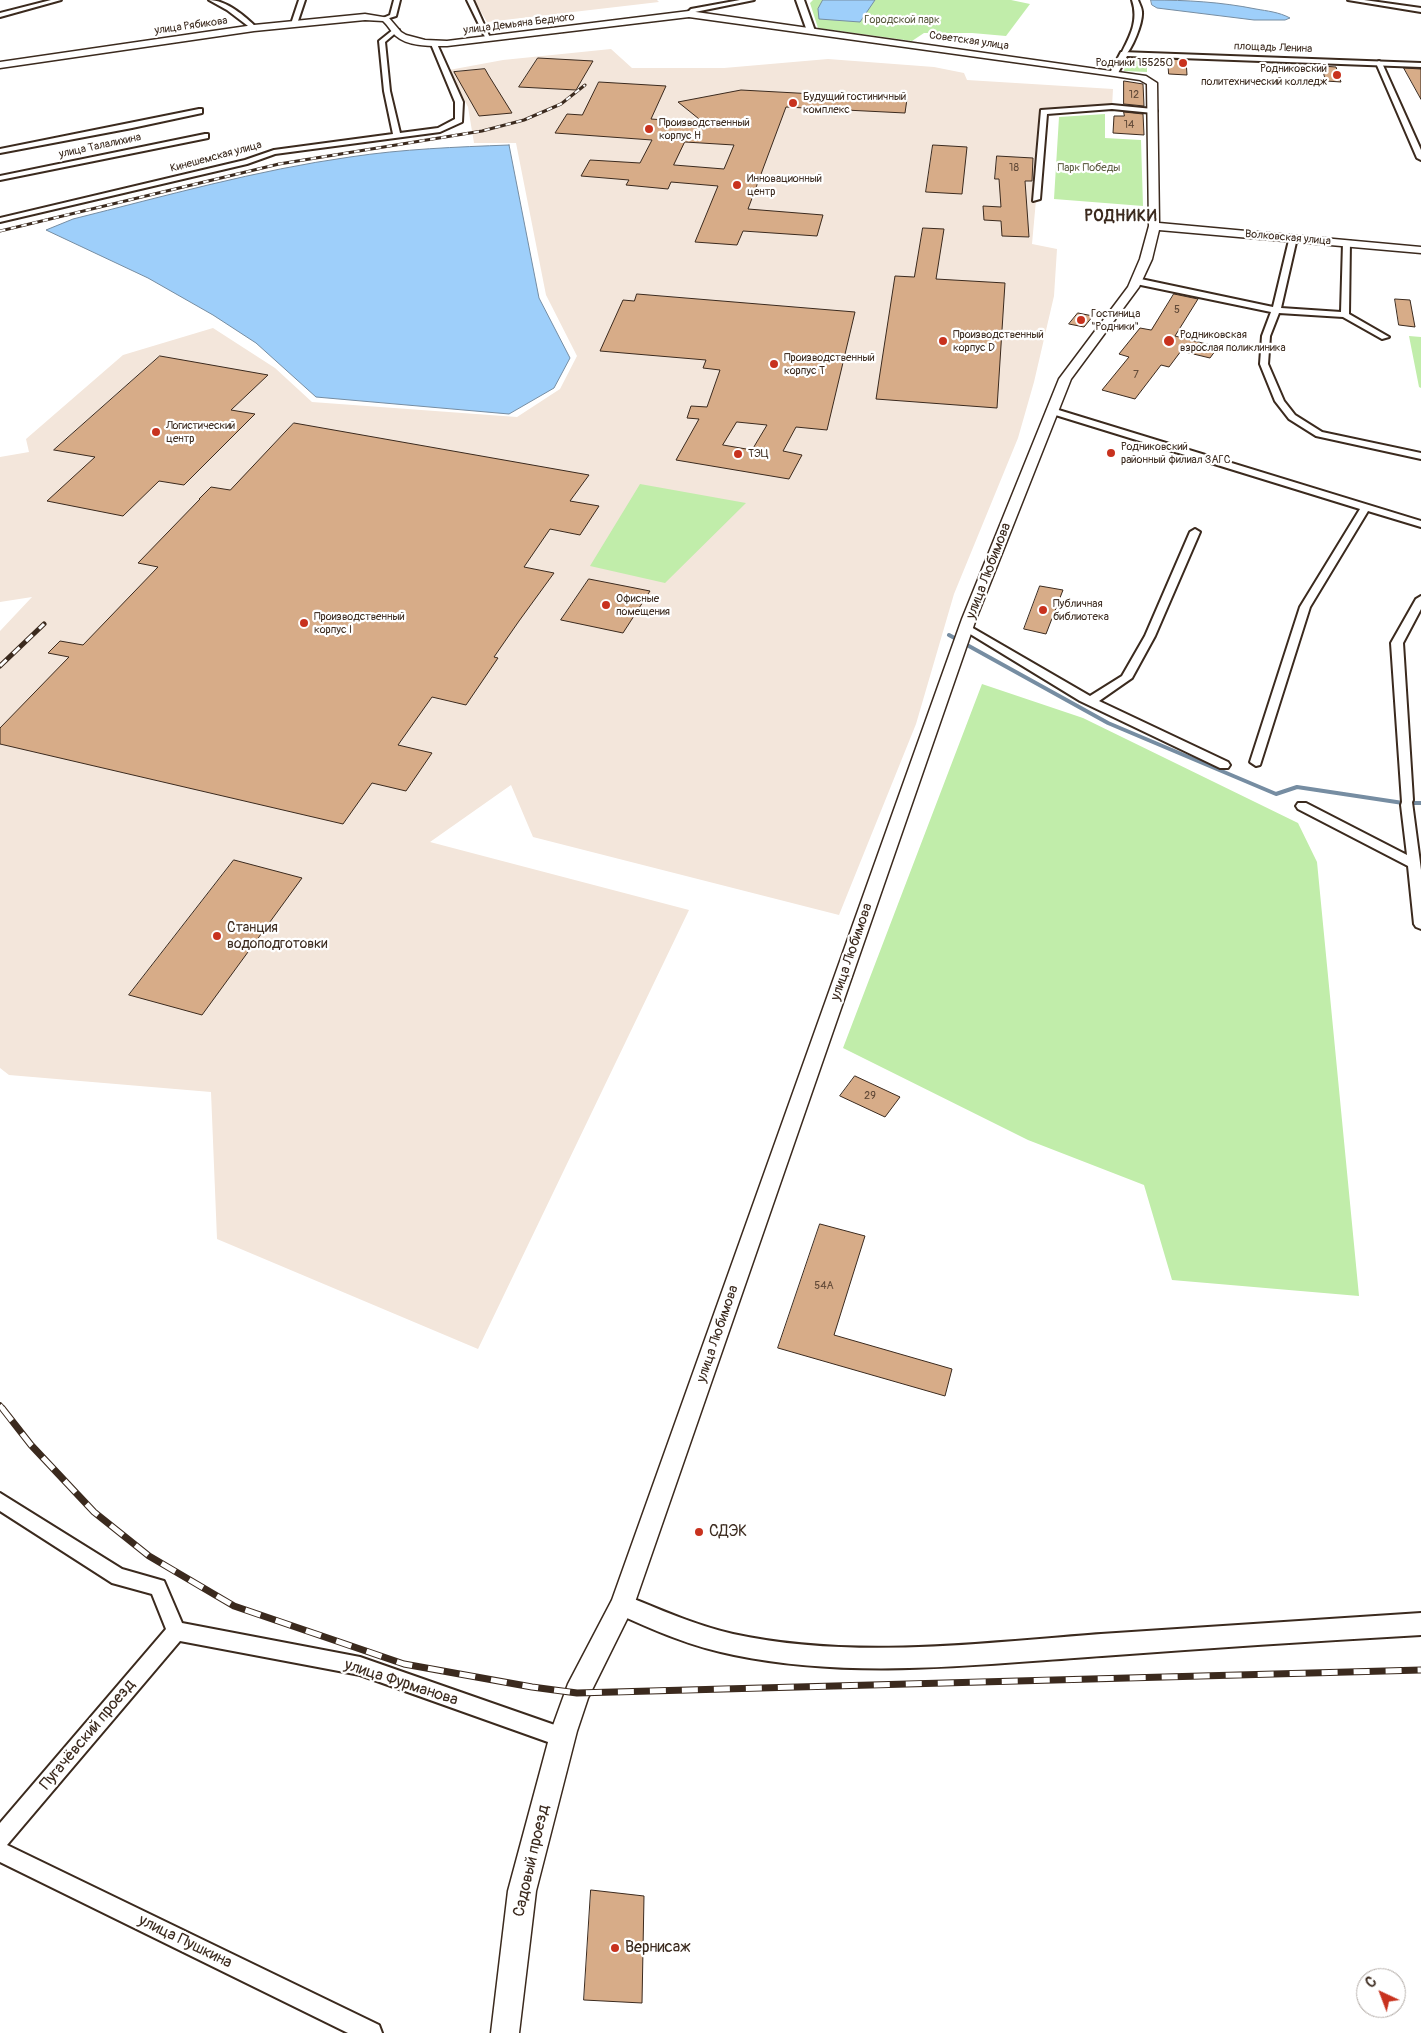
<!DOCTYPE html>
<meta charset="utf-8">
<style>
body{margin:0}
#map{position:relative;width:1421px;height:2033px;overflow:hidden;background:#fff;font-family:Pangolin,sans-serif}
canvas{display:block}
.north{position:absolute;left:1356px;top:1968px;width:50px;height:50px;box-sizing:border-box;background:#fff;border:1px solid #b1aaa5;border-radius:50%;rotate:317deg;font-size:14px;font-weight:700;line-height:20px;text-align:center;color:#3b2a1e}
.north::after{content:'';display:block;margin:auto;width:18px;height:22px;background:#c8321e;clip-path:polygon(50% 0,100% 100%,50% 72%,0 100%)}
</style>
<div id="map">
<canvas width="1421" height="2033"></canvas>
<div class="north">С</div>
</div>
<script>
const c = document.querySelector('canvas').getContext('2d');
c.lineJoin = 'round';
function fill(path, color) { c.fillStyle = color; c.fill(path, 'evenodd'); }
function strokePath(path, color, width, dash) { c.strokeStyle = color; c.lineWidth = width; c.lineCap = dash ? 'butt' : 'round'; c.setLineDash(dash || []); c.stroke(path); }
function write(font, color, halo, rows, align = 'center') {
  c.font = font + ' Pangolin,sans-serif'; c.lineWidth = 4.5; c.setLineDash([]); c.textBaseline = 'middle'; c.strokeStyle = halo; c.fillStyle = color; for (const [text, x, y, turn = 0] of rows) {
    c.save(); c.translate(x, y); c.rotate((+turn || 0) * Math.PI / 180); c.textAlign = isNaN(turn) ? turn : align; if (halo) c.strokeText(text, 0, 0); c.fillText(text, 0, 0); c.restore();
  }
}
fill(new Path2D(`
 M 474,0 L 657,0 L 659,2 L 487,22 Z
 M 611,49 L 632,68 L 724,68 L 828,59 L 934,67 L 964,73 L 967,80 L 1113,89 L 1112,107 L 1044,112 L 1032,244 L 1057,249 L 1054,296 L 1034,382 L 1018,438 L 954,594 L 916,724 L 839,915 L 533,837 L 511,785 L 430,842 L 689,910 L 478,1349 L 217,1239 L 211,1092 L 9,1075 L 0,1068 L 0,631 L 32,597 L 0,602 L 0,457 L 29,452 L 26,439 L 123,355 L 213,328 L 275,368 L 312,402 L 517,417 L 560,389 L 577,356 L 546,295 L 516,143 L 474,143 L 468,107 L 449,70 L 503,60 Z`), '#f3e6db');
fill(new Path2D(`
 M 813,0 L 1011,0 L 1030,4 L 1006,36 L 972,33 L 924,33 L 912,41 L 818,28 L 810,3 Z
 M 1126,59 L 1147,61 L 1147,72 L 1124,71 Z
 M 1105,114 L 1105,138 L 1141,140 L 1143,206 L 1054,199 L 1059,117 Z
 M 1409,336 L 1421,337 L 1421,388 L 1419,387 Z
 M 640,484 L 746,503 L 665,583 L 590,566 Z
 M 982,684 L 1083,718 L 1298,823 L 1317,862 L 1359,1296 L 1172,1280 L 1144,1185 L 1028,1140 L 843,1048 Z`), '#c1edaa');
const water = new Path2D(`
 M 823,0 L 875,0 L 860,22 L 819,19 L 818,9 Z
 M 1151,0 C 1187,0 1221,2 1256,9 C 1267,11 1279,12 1290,18 L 1285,20 L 1254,20 L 1157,8 L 1152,5 Z
 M 509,145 L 539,298 L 570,358 L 554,388 L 509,414 L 316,397 L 256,343 L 213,315 L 148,278 L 46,230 L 73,219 C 165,196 257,170 350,157 C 403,149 456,147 509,145 Z`);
fill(water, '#9ecffa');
strokePath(water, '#768da2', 1);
strokePath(new Path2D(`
 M 949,635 L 1108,723 L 1276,794 L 1297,787 L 1403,803 L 1421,803`), '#768da2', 4);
const building = new Path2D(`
 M 538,58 L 593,61 L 576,90 L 519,87 Z
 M 1168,59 L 1186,60 L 1187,75 L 1169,74 Z
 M 1322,66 L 1336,67 L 1341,82 L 1326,81 Z
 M 1404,68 L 1421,69 L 1421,99 Z
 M 485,69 L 489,76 L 512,113 L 479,116 L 454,72 Z
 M 1124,81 L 1143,84 L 1144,106 L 1124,104 Z
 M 599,82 L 666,86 L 651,119 L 704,123 L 678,102 L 741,90 L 907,99 L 905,113 L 786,107 L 748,209 L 823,215 L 817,236 L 743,231 L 737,245 L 695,242 L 718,186 L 671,182 L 668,189 L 626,185 L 629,180 L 581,176 L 590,160 L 640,163 L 652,140 L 555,133 L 567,114 L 582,115 ZM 685,142 L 734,145 L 724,169 L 674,165 Z
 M 1124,112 L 1143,114 L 1144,135 L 1113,133 L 1114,116 L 1124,116 Z
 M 933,145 L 967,147 L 962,194 L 926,192 Z
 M 997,156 L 1033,158 L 1032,181 L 1025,181 L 1029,237 L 1002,236 L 1001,221 L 984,220 L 983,206 L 1001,207 L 999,179 L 995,179 Z
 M 923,228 L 944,229 L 936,279 L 1005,283 L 997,408 L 876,399 L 895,276 L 914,277 Z
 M 637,294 L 855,312 L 827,430 L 796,427 L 783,451 L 802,455 L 789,479 L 676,460 L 699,419 L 687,418 L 691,406 L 707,407 L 720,370 L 703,368 L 706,360 L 600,351 L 623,300 L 634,301 ZM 737,422 L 767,425 L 752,450 L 723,445 Z
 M 1174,294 L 1198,299 L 1175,336 L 1218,347 L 1210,358 L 1181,351 L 1169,367 L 1161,365 L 1135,399 L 1102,390 L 1129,357 L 1119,354 L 1140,328 L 1151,330 Z
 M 1395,299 L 1410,300 L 1415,327 L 1399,325 Z
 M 1078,313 L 1093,316 L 1084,327 L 1069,324 Z
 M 160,356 L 268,375 L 231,410 L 255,414 L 184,485 L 159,481 L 123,516 L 47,501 L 95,457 L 54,450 Z
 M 294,423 L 589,475 L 570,501 L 599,506 L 580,535 L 550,529 L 524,567 L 554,573 L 519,621 L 494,657 L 498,658 L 466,705 L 432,697 L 398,745 L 432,753 L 406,791 L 372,783 L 343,824 L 0,744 L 0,728 L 69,657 L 48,653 L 60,641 L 83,645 L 158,567 L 138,563 L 200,499 L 199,499 L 211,487 L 230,490 Z
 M 589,579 L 650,591 L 623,633 L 561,620 Z
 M 1040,586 L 1063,590 L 1046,634 L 1024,629 Z
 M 234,860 L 302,878 L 202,1015 L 129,995 Z
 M 855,1076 L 900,1097 L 885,1117 L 840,1096 Z
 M 820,1224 L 865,1236 L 834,1335 L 952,1369 L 945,1396 L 778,1348 Z
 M 591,1890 L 644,1896 L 642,2003 L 584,2000 Z`);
fill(building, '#d7ac88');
strokePath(building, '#3b2a1e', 1);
const minor = new Path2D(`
 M 51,0 L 61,0 L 0,17 L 0,13 Z
 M 209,0 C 226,0 245,16 257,28 L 252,29 L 227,10 Z
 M 299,0 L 305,0 L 297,24 L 294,26 L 291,24 Z
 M 394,0 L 400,0 L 396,16 L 383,20 L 383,18 L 390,15 Z
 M 467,0 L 473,0 L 491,40 L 486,39 Z
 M 740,0 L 754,0 L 695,12 L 689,16 L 686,14 L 691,9 Z
 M 1132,0 L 1138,0 C 1139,3 1142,8 1142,12 C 1143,22 1132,51 1124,56 L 1121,54 C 1130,36 1139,21 1132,0 Z
 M 1348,0 L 1364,0 L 1421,8 L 1421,12 Z
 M 394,29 L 399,30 L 385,42 L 390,91 L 400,133 L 438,128 L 455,119 L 455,102 L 431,44 L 434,42 L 437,44 L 463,102 L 462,122 L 440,132 L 275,154 L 247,164 L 0,222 L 0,218 L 245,160 L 274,150 L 393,134 L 384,91 L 379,41 Z
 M 1379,61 L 1382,63 L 1421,150 L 1421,160 L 1417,158 L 1376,63 Z
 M 1112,105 L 1153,109 L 1157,111 L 1153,113 L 1112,109 L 1047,114 L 1040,199 L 1033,201 L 1041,110 Z
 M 199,109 L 202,109 L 202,113 L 132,128 L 0,153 L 0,149 Z
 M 205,134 L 208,134 L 208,138 L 0,180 L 0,176 Z
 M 1290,236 L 1297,238 L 1281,308 L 1341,312 L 1343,243 L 1350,241 L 1349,314 L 1389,337 L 1382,339 L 1343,317 L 1279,313 L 1270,336 L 1268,364 L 1284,401 L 1295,415 L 1322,432 L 1421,453 L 1421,459 L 1316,436 L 1289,419 L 1275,401 L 1260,364 L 1262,336 L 1271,312 L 1136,284 L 1132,281 L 1136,278 L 1273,307 Z
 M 1052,408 L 1421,521 L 1421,527 L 1368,511 L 1310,607 L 1260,765 L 1256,766 L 1250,762 L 1300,607 L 1360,509 L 1049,413 L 1047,411 Z
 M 1195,529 L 1200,532 L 1155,636 L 1132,678 L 1099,701 L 1228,762 L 1230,765 L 1228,768 L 1220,768 L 1080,701 L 962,629 L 967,626 L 971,627 L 1090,696 L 1122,676 L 1145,636 L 1190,532 Z
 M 1421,596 L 1421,609 L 1403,643 L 1413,800 L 1412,802 L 1421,870 L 1421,929 L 1416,927 L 1414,924 L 1408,866 L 1298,809 L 1296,806 L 1298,803 L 1306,803 L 1407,855 L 1401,805 L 1402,802 L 1391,643 L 1416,599 Z
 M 0,1493 L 122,1569 L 164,1581 L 182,1623 L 360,1657 L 569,1730 L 572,1737 L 569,1744 L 562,1747 L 360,1675 L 180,1641 L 7,1845 L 379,2025 L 382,2033 L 348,2033 L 0,1862 L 0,1823 L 166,1629 L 152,1594 L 112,1583 L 0,1511 Z`);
const tertiary = new Path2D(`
 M 796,0 L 804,0 L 815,31 L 814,33 L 807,31 Z
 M 1121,52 L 1421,63 L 1421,67 L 1127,56 L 1117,75 L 1111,75 L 1110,73 Z
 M 622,1594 C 659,1609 694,1625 733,1634 C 853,1660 980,1643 1101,1634 C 1208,1627 1314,1620 1421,1613 L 1421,1635 C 1315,1641 1208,1648 1102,1656 C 980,1664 855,1680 734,1655 C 692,1647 653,1630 614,1612 L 611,1605 L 614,1598 Z`);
const secondary = new Path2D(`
 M 689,11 L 1146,76 L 1157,83 L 1159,223 L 1421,247 L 1421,253 L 1159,230 L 1152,259 L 1139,287 L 1071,379 L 976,619 L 634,1605 L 588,1698 L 577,1731 L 536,1891 L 519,2033 L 491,2033 L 508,1891 L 551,1731 L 568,1684 L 612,1600 L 962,619 L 1059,379 L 1128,287 L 1140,259 L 1149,226 L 1147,84 L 1140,80 L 1114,76 L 689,17 L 447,46 C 432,46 408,47 396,36 C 391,32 388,25 383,21 L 365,20 L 254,31 L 0,68 L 0,62 L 254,25 L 365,14 L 389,18 L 401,32 L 406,35 L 425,40 L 447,41 Z`);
strokePath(minor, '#3b2a1e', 4);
strokePath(tertiary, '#3b2a1e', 4);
strokePath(secondary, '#3b2a1e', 3);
fill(minor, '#fff');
fill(tertiary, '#fff');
fill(secondary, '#fff');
const railFar3 = new Path2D(`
 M 0,231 L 279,164 L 482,131 L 524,120 L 561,104 L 585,85`);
const railFar2 = new Path2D(`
 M 0,666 L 44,624`);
const railFar1 = new Path2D(`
 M 0,1405 L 3,1409`);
const rail = new Path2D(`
 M 2,1408 L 31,1445 L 94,1512 L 149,1556 L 234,1606 L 404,1664 L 532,1687 L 577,1693 L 1421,1670`);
strokePath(railFar3, '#3b2a1e', 3);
strokePath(railFar2, '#3b2a1e', 5);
strokePath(railFar1, '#3b2a1e', 5.5);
strokePath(rail, '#3b2a1e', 7);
strokePath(railFar3, '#fff', 2, [5.5]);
strokePath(railFar2, '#fff', 3, [9]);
strokePath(railFar1, '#fff', 4, [12]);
strokePath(rail, '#fff', 5, [16]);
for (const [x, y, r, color] of [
 [1183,63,5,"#c8321e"],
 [1337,75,5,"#c8321e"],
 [793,103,5,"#c8321e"],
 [649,129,5,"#c8321e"],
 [737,185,5,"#c8321e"],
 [1081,320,5,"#c8321e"],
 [943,341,5,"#c8321e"],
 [1169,341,6,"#c8321e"],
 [774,364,5,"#c8321e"],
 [156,432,5,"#c8321e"],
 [1111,453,5,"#c8321e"],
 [738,454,5,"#c8321e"],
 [606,605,5,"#c8321e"],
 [1043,610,5,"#c8321e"],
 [304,623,5,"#c8321e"],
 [217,936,5,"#c8321e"],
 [699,1532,5,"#c8321e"],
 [615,1948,5,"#c8321e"]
]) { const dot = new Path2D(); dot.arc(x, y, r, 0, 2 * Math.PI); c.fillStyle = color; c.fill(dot); strokePath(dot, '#fff', 2); }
write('11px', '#5c5b41', '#fff', [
 ["Городской парк",902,20],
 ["Парк Победы",1089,168]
]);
write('11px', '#3b2a1e', '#fff', [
 ["улица Демьяна Бедного",519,24,-7],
 ["улица Рябикова",191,26,-8],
 ["Советская улица",969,41,8],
 ["площадь Ленина",1273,48,2],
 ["улица Талалихина",100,146,-12],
 ["Кинешемская улица",216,157,-15],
 ["Волковская улица",1288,238,5]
]);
write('11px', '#3b2a1e', '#fff', [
 ["Родники 155250",1173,63,"right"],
 ["Родниковский",1327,69,"right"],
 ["политехнический колледж",1327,82,"right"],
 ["Будущий гостиничный",803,97],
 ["комплекс",803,110],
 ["Производственный",659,123],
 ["корпус H",659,136],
 ["Инновационный",747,179],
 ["центр",747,192],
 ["Гостиница",1091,314],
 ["\"Родники\"",1091,327],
 ["Производственный",953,335],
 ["корпус D",953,348],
 ["Родниковская",1180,335],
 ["взрослая поликлиника",1180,348],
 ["Производственный",784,358],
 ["корпус T",784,371],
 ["Логистический",166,426],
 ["центр",166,439],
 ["Родниковский",1121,447],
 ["районный филиал ЗАГС",1121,460],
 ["ТЭЦ",748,454],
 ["Офисные",616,599],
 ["помещения",616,612],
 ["Публичная",1053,604],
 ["библиотека",1053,617],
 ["Производственный",314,617],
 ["корпус I",314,630]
], 'left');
write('11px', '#624a38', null, [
 ["12",1134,95],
 ["14",1129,125],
 ["18",1014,168],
 ["5",1177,310],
 ["7",1136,375],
 ["29",870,1096],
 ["54А",824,1286]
]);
write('14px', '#3b2a1e', '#fff', [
 ["улица Любимова",989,571,-69],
 ["улица Любимова",852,952,-71],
 ["улица Любимова",718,1334,-71]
]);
write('14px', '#3b2a1e', '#fff', [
 ["Станция",227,928],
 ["водоподготовки",227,944]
], 'left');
c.letterSpacing = '1px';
write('bold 16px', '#3b2a1e', '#fff', [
 ["РОДНИКИ",1121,217]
]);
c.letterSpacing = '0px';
write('16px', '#3b2a1e', '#fff', [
 ["СДЭК",709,1532],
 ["Вернисаж",625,1948]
], 'left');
write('16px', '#3b2a1e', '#fff', [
 ["улица Фурманова",401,1683,18],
 ["Пугачёвский проезд",88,1735,-50],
 ["Садовый проезд",532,1861,-77],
 ["улица Пушкина",185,1942,26]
]);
</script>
